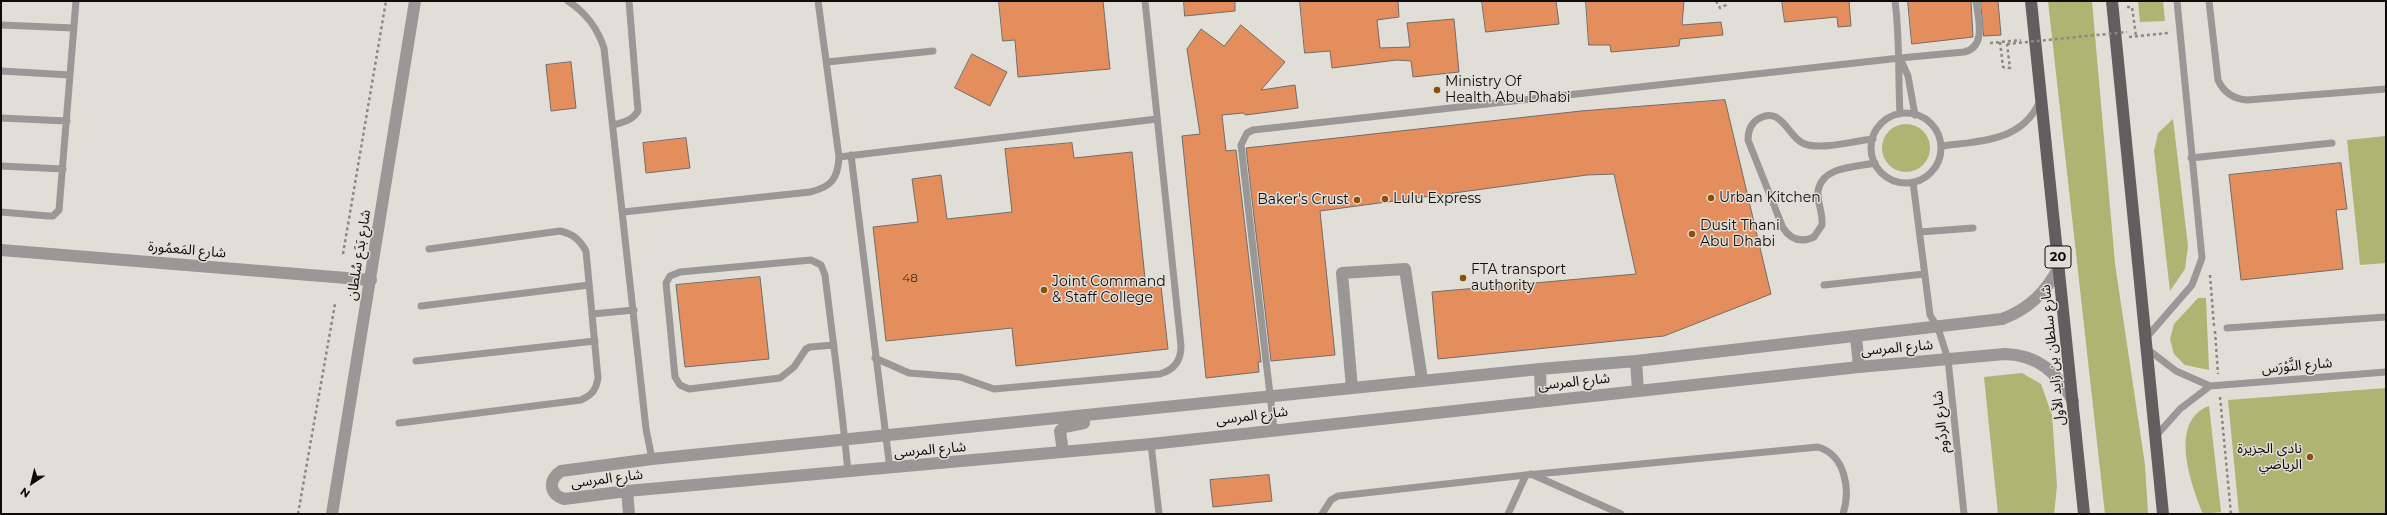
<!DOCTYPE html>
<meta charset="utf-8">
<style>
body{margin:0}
#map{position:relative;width:2387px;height:515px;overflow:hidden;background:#e1ded8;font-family:Montserrat,sans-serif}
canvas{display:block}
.frame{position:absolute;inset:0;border:2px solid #0d0c0b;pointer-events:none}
.north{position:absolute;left:12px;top:463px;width:40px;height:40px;-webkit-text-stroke:3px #e1ded8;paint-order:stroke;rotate:215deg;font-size:11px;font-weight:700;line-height:16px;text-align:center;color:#0d0c0b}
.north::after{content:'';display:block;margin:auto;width:14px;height:18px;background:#0d0c0b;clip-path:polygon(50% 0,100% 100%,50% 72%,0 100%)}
</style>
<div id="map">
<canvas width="2387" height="515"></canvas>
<div class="frame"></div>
<div class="north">N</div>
</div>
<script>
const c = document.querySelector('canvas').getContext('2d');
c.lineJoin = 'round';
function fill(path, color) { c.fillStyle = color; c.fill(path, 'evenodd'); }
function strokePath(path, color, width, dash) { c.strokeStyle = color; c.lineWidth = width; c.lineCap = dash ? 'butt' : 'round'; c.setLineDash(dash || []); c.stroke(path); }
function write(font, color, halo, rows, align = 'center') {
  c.font = font + ' Montserrat,"Noto Sans Arabic",sans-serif'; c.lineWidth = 3; c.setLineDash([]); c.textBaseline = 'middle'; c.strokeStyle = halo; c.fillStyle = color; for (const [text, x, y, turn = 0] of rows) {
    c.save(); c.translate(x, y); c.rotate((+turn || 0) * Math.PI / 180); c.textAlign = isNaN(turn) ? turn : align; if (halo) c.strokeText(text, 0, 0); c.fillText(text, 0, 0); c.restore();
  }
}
fill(new Path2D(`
 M 2048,1 L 2092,1 L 2115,264 L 2145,465 L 2148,514 L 2105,514 Z
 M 2138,1 L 2163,1 L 2165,21 L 2140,22 Z
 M 2173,119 L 2188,246 L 2185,269 L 2170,291 L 2154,151 L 2158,133 Z
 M1882 148a24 24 0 1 1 48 0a24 24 0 1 1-48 0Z
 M 2386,136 L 2386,263 L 2360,265 L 2347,140 Z
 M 2198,298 L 2206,298 L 2209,370 L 2185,365 L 2174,354 L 2170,339 L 2174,324 Z
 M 2022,373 L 2041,384 L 2052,415 L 2057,486 L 2054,514 L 1998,514 L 1984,377 Z
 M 2386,388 L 2386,514 L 2239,514 L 2228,400 Z
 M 2209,406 L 2221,512 L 2203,514 C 2191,484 2168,421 2209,406 Z`), '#acb572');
const building = new Path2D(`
 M 999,1 L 1103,1 L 1110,69 L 1018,77 L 1015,40 L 1003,41 Z
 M 1184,1 L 1235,1 L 1235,11 L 1185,16 Z
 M 1300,1 L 1398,1 L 1399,17 L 1377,20 L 1380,48 L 1410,47 L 1407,23 L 1454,19 L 1459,72 L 1413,77 L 1411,61 L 1397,60 L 1332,68 L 1330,51 L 1305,53 Z
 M 1482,1 L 1556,1 L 1559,24 L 1486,32 Z
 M 1586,1 L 1684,1 L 1682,25 L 1721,22 L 1723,35 L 1680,39 L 1679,46 L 1611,52 L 1610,45 L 1589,45 Z
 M 1782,1 L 1849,1 L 1851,26 L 1838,27 L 1837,17 L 1785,22 Z
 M 1908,1 L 1971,1 L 1973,37 L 1912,44 Z
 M 1981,1 L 1998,1 L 2001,35 L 1984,36 Z
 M 1241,25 L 1285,62 L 1261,90 L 1295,85 L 1298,108 L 1246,115 L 1243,113 L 1222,115 L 1226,151 L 1236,150 L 1261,362 L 1258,362 L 1259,372 L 1206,378 L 1182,136 L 1200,134 L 1187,49 L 1201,29 L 1224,46 Z
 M 972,54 L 1007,72 L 990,106 L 955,88 Z
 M 571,62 L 576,108 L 551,111 L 546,65 Z
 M 1725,100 L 1771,294 L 1664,336 L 1438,359 L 1432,292 L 1636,274 L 1614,174 L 1587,175 L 1320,211 L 1335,355 L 1271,361 L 1246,148 L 1581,111 Z
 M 686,138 L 690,168 L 646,173 L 643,143 Z
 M 1072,143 L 1074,158 L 1132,152 L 1146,288 L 1161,286 L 1168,349 L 1016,366 L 1012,328 L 886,341 L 873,227 L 918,222 L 912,179 L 941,175 L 947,219 L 1012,212 L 1005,149 Z
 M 2341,163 L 2347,209 L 2336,210 L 2343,269 L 2241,280 L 2229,175 Z
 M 760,277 L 769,359 L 685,367 L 676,285 Z
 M 1269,475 L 1272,501 L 1213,507 L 1210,480 Z`);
fill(building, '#e48e5d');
strokePath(building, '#716c69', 1);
strokePath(new Path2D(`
 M 1716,1 L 1720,8 L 1726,5 L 1726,1
 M 2127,7 L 2132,7 L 2136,36
 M 2129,37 L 2168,33
 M 2000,42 L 2003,67 L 2010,68 L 2007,44
 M 1990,43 L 2021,40
 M 343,254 L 386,1
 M 2210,275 L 2214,326
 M 2215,331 L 2218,374
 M 2220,397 L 2231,514
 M 298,514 L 335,304`), '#8b8885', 2.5, [3, 3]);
strokePath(new Path2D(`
 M 568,1 C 586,13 597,27 604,48 L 646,429 L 652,459
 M 1895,1 C 1900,39 1898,76 1900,114
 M 2209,1 L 2218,80 C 2224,93 2233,99 2247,100 L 2386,89
 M 1,25 L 74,28
 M 1900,58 L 1908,76 L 1915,115
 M 827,62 L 933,51
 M 1,71 L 70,75
 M1871 148a35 35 0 1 1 70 0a35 35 0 1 1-70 0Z
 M 1,118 L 67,121
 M 613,125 C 623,122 632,121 638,111 L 629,1
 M 1873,139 C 1853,141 1827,149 1808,145 C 1788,141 1783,104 1758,119 C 1750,124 1748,131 1748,140 L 1783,228 C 1791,240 1801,243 1814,237 L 1822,225 C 1823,213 1817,202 1818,191 C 1822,166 1856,167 1875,163
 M 1941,146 C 1979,141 2021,142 2039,103
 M 851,155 L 890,469
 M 839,157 L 1157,119
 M 2191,158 L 2332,143
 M 1,166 L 63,169
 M 1913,182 L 1930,315 L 1938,328 L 1948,359 L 1964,514
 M 1,212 L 48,216 L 53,216 L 59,210 L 76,1
 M 623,212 L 810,192 C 831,187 838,179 839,157 L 818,1
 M 1920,232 L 1973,228
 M 1824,285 L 1924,274
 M 421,306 L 589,285
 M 592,314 L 634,310
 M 2227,328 L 2386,317
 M 2146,338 L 2192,285 L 2202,258 L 2177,1
 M 834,345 L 810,347 L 806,349 L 794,367 L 780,378 L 689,389 L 680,385 L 675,377 L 666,283 L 670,276 L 680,272 L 811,260 L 821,265 L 825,275 C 833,341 842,407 848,472
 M 2146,348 L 2176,371 L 2210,386 L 2386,372
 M 875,358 L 909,373 L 960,377 L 994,389 L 1160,374 C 1174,370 1181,361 1181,346 L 1145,1
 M 416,361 L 595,341
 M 399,423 L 581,400 C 592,395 596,390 598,378 L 586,251 C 579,239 573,234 560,231 L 429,249
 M 1274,429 L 1241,145 L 1247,133 L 1253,130 L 1900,58 L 1964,52 C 1987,47 1978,18 1976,1
 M 2155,437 L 2180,409 L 2210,386
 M 1151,444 L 1159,514
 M 1531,474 L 1621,514
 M 1322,514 L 1331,500 L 1338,496 L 1526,475 L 1818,447 C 1845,455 1851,489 1843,514
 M 1508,514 L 1526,475`), '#9a9797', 7);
strokePath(new Path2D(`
 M 1,250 L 371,280
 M 2059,267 C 2046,292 2029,309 2002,319 L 1636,361 L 1540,369 L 652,459 L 561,471 C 548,480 549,494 564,499 L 627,491 L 1151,444 L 1859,367 L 2005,354 C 2039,355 2057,373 2073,401
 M 1856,337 L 1859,367
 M 1636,361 L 1638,390
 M 1540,369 L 1541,401
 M 1352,388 L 1342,273 L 1405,269 L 1422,380
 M 1063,452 L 1060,431 L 1064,427 L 1084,423
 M 627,491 L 629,514`), '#9a9797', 12);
strokePath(new Path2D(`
 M 332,514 L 415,1`), '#9a9797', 12);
strokePath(new Path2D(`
 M 2031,1 L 2084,514
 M 2112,1 L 2163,514`), '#625d5e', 12);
strokePath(new Path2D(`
 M 2007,44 L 2127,32`), '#8b8885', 2.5, [3, 3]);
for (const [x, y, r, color] of [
 [1437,90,4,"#8a4f09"],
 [1711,198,4,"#8a4f09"],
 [1385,199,4,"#8a4f09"],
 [1357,200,4,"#8a4f09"],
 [1692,234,4,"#8a4f09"],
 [1463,278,4,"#8a4f09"],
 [1044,290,4,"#8a4f09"],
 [2310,457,4,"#8a4f09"]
]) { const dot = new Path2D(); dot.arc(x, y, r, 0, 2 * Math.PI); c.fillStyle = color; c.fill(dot); strokePath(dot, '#e1ded8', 1.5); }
write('12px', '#432c20', null, [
 ["48",910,278]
]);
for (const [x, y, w] of [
 [2058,257,26]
]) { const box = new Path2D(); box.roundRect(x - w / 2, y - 11, w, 22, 3); c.fillStyle = '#e1ded8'; c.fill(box); strokePath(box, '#0d0c0b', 1); }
write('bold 13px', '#0d0c0b', null, [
 ["20",2058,257]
]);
write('14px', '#0d0c0b', '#e1ded8', [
 ["Ministry Of",1445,82],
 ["Health Abu Dhabi",1445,98],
 ["Urban Kitchen",1719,198],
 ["Lulu Express",1393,199],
 ["Baker's Crust",1349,200,"right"],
 ["Dusit Thani",1700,226],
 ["Abu Dhabi",1700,242],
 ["FTA transport",1471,270],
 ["authority",1471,286],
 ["Joint Command",1052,282],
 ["& Staff College",1052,298],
 ["نادى الجزيرة",2302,449,"right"],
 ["الرياضي",2302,465,"right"]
], 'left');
write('14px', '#0d0c0b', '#e1ded8', [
 ["شارع المَعمُورة",187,250,5],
 ["شارع بَدَع سُلطان",359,255,-81],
 ["شارع المرسى",1897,348,-5],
 ["شارع سلطان بن زايد الأول",2053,355,-96],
 ["شارع النَّوْرَس",2297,366,-5],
 ["شارع المرسى",1574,382,-6],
 ["شارع المرسى",1252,416,-7],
 ["شارع الردُوم",1941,422,-96],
 ["شارع المرسى",930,450,-5],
 ["شارع المرسى",607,479,-7]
]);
</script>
